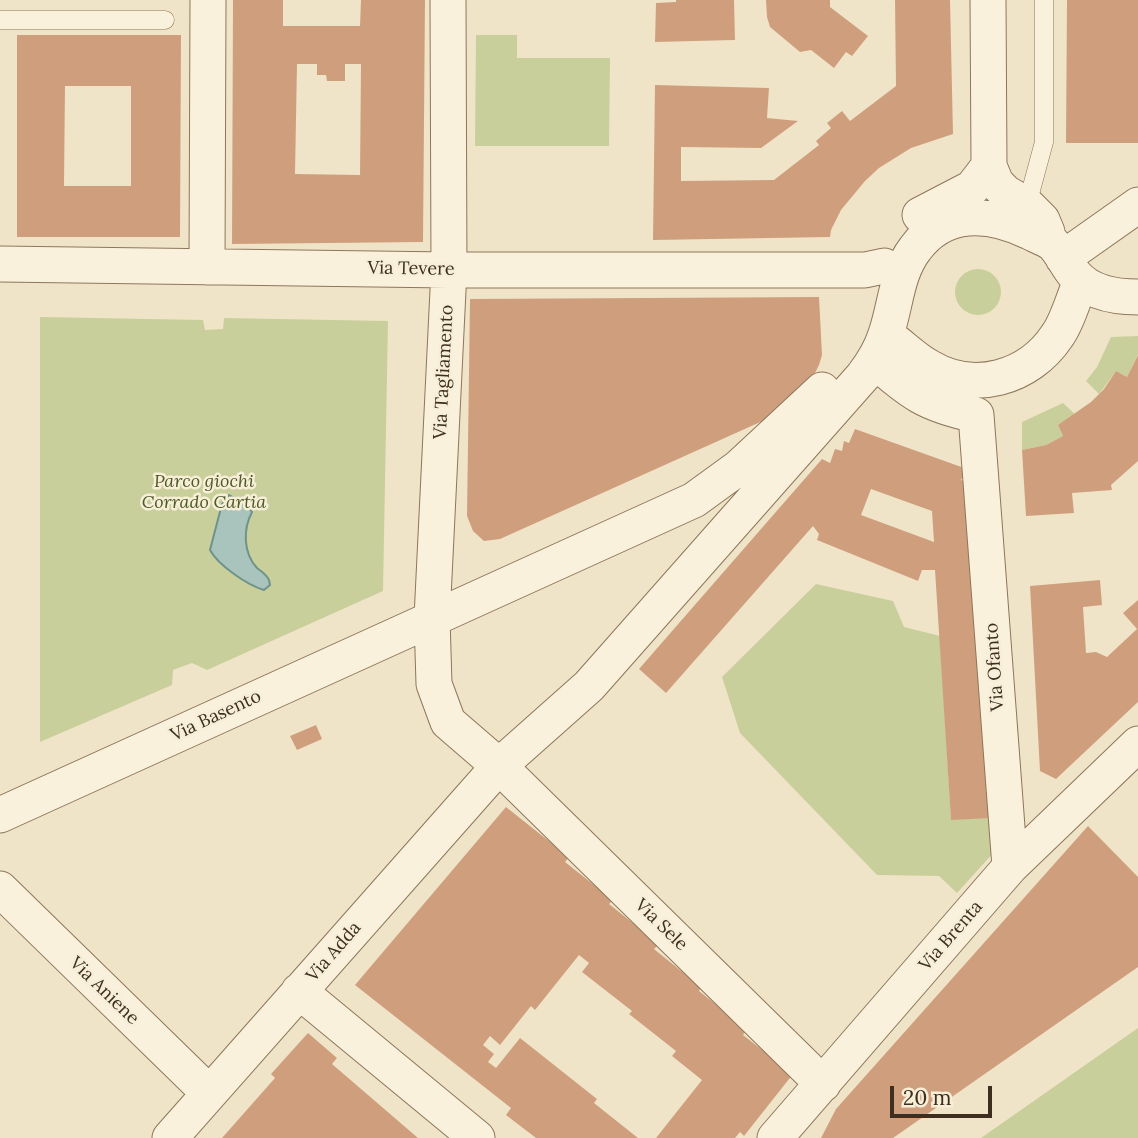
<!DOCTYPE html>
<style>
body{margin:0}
#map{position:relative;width:1138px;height:1138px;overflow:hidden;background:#f0e4c8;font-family:Lora,serif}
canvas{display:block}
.scale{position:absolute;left:890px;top:1086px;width:102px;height:32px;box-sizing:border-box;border:4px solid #3d2e20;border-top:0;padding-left:9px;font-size:21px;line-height:24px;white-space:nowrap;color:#3d2e20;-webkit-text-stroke:5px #f7eed8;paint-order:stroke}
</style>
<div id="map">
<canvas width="1138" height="1138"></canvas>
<div class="scale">20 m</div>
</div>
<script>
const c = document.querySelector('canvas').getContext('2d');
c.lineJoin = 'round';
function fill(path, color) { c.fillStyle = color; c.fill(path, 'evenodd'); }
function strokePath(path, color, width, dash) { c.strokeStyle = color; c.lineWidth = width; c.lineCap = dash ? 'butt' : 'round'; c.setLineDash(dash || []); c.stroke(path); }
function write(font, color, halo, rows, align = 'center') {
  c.font = font + ' Lora,serif'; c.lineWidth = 5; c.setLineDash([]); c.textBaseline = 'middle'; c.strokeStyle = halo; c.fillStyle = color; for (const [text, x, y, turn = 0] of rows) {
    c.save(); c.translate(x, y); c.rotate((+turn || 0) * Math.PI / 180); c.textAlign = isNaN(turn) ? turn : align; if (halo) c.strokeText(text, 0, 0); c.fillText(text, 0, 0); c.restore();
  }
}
fill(new Path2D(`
 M 476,35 L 517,35 L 517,58 L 610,58 L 609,146 L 475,146 Z
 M955 292a23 23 0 1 1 46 0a23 23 0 1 1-46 0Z
 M 40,317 L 203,320 L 205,330 L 223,329 L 224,318 L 388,321 L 383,591 L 207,670 L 192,663 L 173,670 L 172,685 L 40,742 Z
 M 1138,336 L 1138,354 L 1127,377 L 1116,371 L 1099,394 L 1086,381 L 1097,367 L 1111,337 Z
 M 1063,403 L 1076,415 L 1058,425 L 1063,436 L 1046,445 L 1022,450 L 1022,422 Z
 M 816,584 L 893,601 L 904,627 L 940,636 L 951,819 L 992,818 L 995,851 L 957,893 L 939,876 L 877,875 L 740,733 L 722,677 Z
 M 1138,1028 L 1138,1138 L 981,1138 Z`), '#c9cf9b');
const water = new Path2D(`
 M 229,495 L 247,505 L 252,512 C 243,529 243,553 257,568 C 262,572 266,574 269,580 L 270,585 L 264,590 C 247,585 218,565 210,550 L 222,504 Z`);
fill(water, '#a9c4bc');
strokePath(water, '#6f938a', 2);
fill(new Path2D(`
 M 233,0 L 283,0 L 283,26 L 360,26 L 361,0 L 425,0 L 423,242 L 232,244 ZM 297,64 L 317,64 L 317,75 L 326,75 L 327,81 L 345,81 L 345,64 L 361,64 L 360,175 L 295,174 Z
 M 676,0 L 734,0 L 735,40 L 655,42 L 656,3 L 676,2 Z
 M 766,0 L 830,0 L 830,7 L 868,36 L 852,56 L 846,52 L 834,68 L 811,50 L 800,52 L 770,27 L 767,17 Z
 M 895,0 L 950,0 L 953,134 L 911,148 L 879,168 L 865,181 L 841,210 L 831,230 L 830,237 L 653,240 L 655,85 L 769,88 L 767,118 L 798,121 L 761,148 L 681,147 L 681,181 L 774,180 L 819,145 L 816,141 L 831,128 L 827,123 L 842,111 L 850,121 L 896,86 Z
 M 1067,0 L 1138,0 L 1138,143 L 1066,143 Z
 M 17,35 L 181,35 L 180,237 L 17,237 ZM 65,86 L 131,86 L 131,186 L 64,186 Z
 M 819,297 L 822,355 L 819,365 L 811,381 L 767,419 L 500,539 L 484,541 L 473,531 L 467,516 L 470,299 Z
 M 1138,355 L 1138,461 L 1111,485 L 1112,490 L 1072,493 L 1074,513 L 1026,516 L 1022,450 L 1046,445 L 1063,436 L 1058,425 L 1091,402 L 1104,389 L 1116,371 L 1127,377 Z
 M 855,429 L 967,469 L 961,480 L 970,484 L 970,499 L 965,511 L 971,513 L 992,818 L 951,820 L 935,570 L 922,570 L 918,581 L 817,540 L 819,534 L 813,526 L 666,693 L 639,669 L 822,459 L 830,463 L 835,449 L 842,451 L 844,441 L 849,443 ZM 871,489 L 932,511 L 934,542 L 861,515 Z
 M 1100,580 L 1102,605 L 1083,607 L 1086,653 L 1096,652 L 1107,657 L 1137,629 L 1123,613 L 1138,600 L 1138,702 L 1056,779 L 1040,771 L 1030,586 Z
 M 316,725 L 322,739 L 297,750 L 290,736 Z
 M 506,807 L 569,857 L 565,862 L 613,900 L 609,904 L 659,944 L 654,949 L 701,987 L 699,991 L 747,1029 L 743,1035 L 793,1074 L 744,1136 L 740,1132 L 735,1138 L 656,1138 L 702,1080 L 672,1056 L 676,1051 L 629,1014 L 632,1011 L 582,972 L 589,963 L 579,955 L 535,1010 L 531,1006 L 500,1045 L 490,1036 L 483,1045 L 494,1054 L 488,1062 L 496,1068 L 520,1038 L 597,1099 L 594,1103 L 638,1138 L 536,1138 L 506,1115 L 511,1108 L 355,985 Z
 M 1088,826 L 1138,877 L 1138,967 L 893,1138 L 821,1138 L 836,1109 Z
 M 308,1033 L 337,1058 L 332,1064 L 418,1138 L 222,1138 L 275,1078 L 271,1074 Z`), '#cf9f7d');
const lane = new Path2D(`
 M 0,20 L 165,20
 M 1027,205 L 1044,142 L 1044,0`);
const street = new Path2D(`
 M 448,0 L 449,270 L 432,618 L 434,684 L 448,722 L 499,766 L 823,1084
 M 989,166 L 996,183 L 1006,193 L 1027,205 L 1042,220 L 1047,232
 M 920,215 L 972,188 L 989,166 L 988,0
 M 1063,258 L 1138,205
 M 0,264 L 449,270 L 865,270 L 884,266
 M 207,267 L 208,0
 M 886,335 C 901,345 914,359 929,367 C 974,394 1029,378 1057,336 C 1068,321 1073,299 1081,281
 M 874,360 C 913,394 925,404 976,415 L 1010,867
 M 0,815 L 694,500 L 738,468 L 822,390
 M 0,889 L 209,1093
 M 299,991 L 477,1138
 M 170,1138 L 499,766 L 589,686 L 863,376 C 873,363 881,350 886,334 C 896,305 896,274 915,249 C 944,209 989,212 1030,232 C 1037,236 1047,239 1053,244 C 1062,253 1067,266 1075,275 C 1090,293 1116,297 1138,297
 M 775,1138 L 1010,867 L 1138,744`);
strokePath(lane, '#8d765c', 19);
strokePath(street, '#8d765c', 37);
strokePath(lane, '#faf1dc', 18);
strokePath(street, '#faf1dc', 35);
write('18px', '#3d2e20', '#f7eed8', [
 ["Via Tevere",411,269,1],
 ["Via Tagliamento",444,372,-87],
 ["Via Ofanto",995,667,-94],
 ["Via Basento",216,716,-25],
 ["Via Sele",661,925,44],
 ["Via Brenta",951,936,-49],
 ["Via Adda",334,952,-49],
 ["Via Aniene",104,991,44]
]);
write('italic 18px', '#4d5a26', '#f7eed8', [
 ["Parco giochi",204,482],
 ["Corrado Cartia",204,503]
]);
</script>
